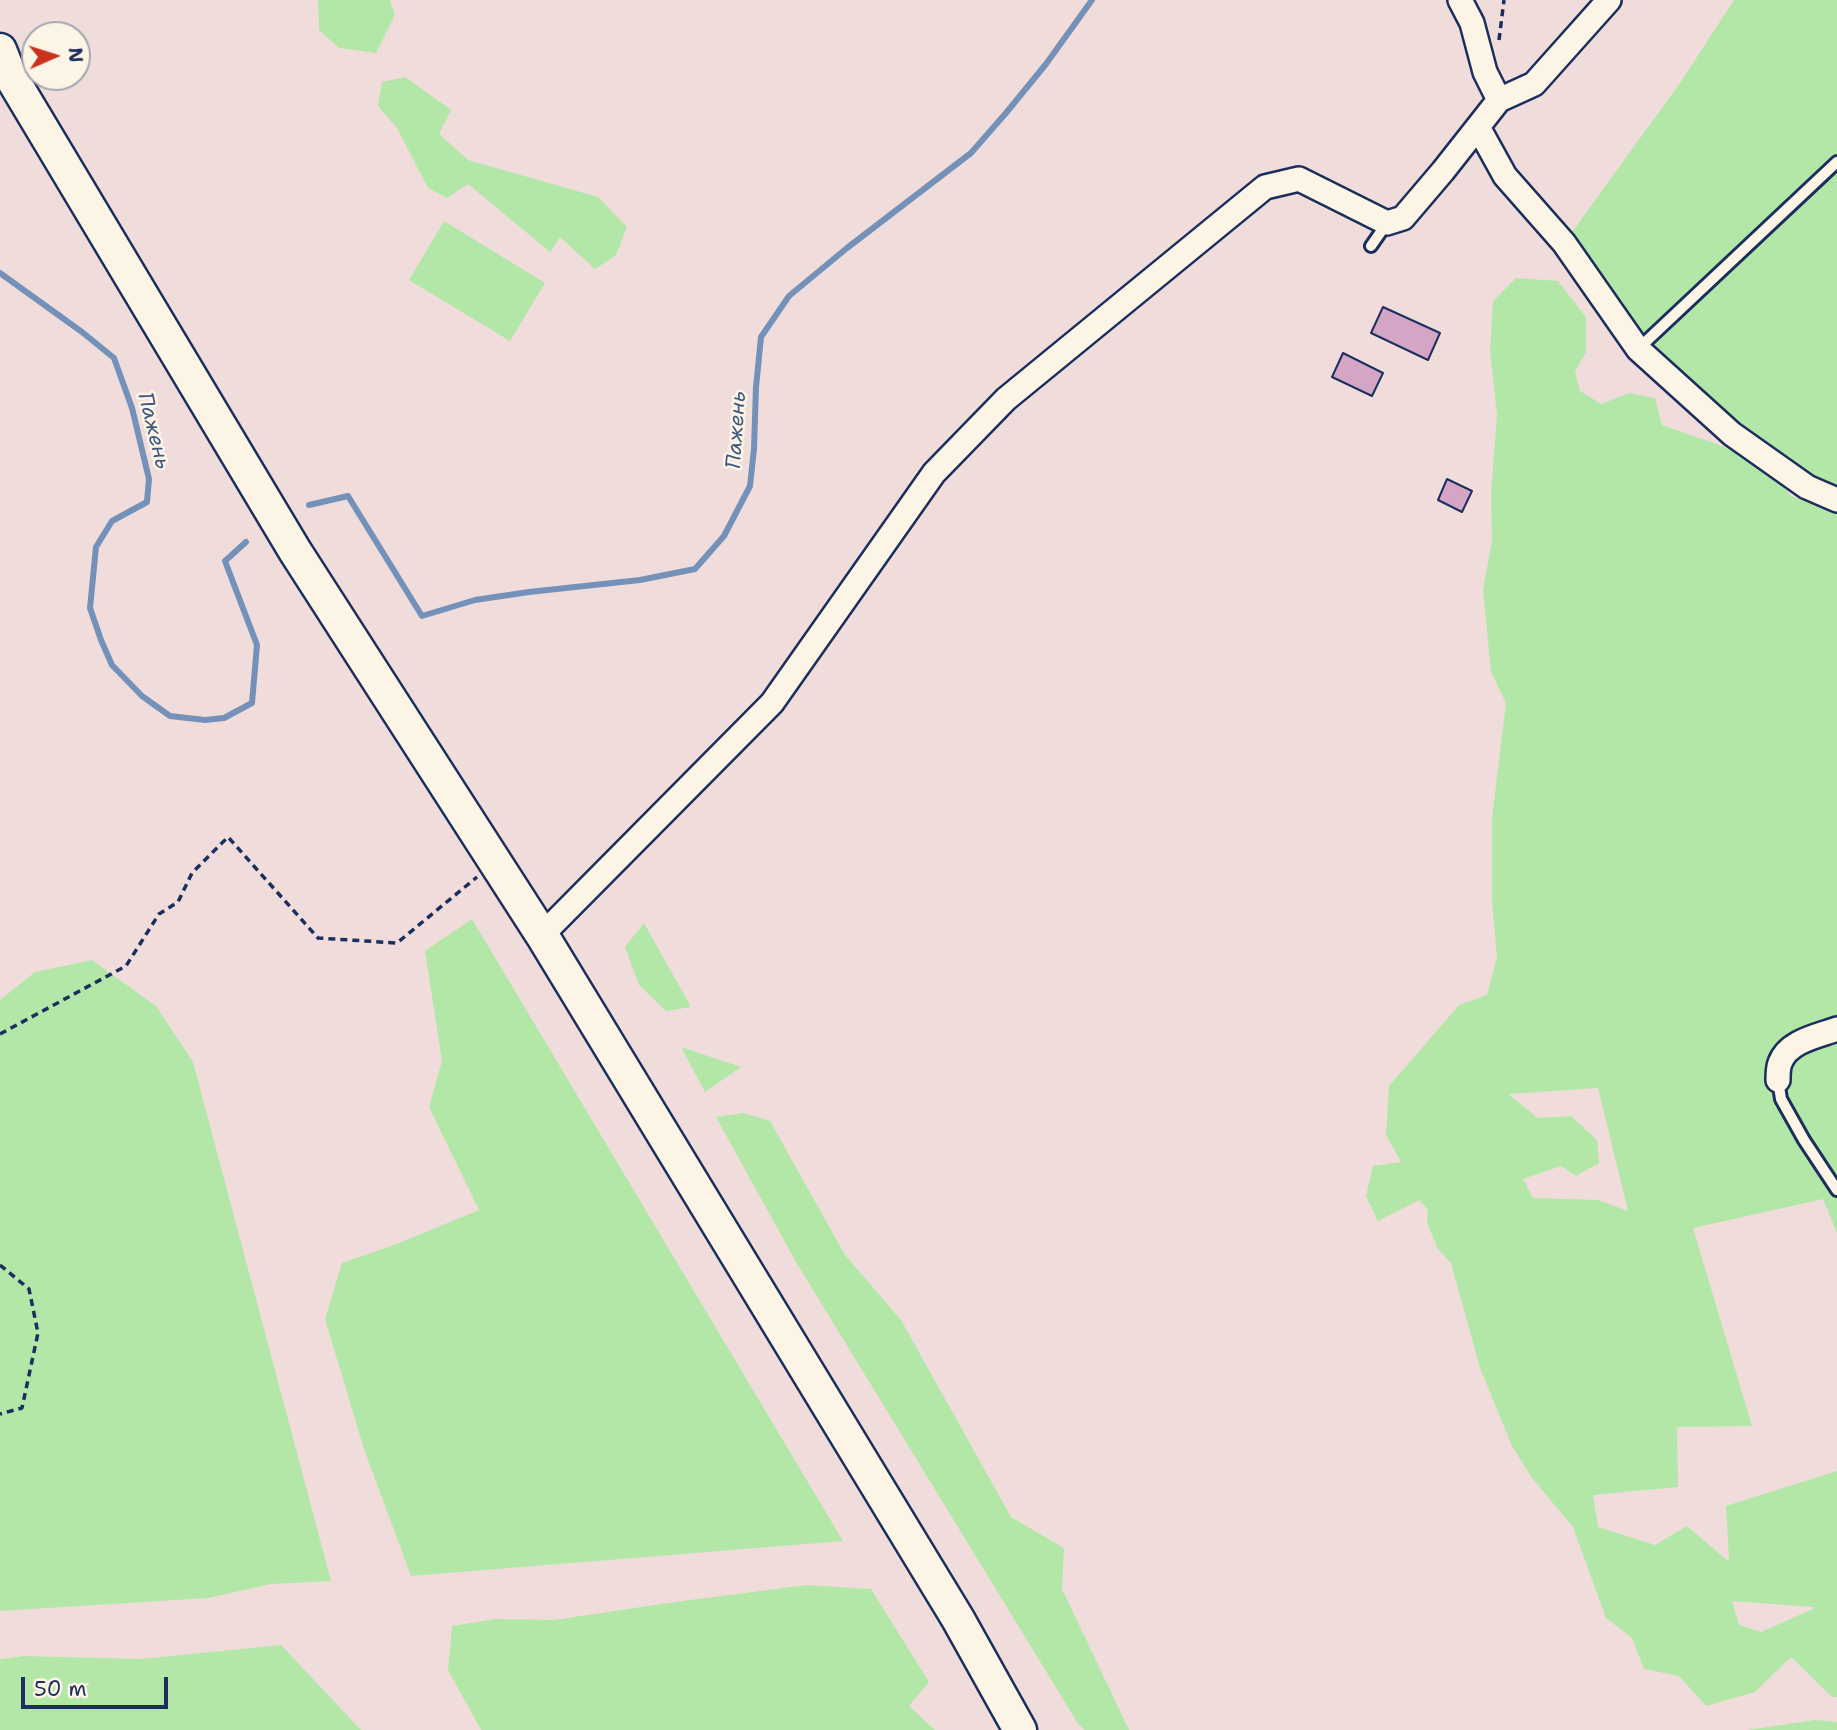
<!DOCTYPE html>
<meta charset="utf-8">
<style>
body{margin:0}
#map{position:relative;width:1837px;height:1730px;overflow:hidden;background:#f0dddb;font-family:"Shantell Sans",sans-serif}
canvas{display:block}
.north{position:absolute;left:21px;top:21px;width:70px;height:70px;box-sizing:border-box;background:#fcf5e5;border:2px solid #a2a6af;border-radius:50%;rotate:87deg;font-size:19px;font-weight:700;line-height:28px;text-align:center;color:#1b2f5e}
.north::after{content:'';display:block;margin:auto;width:24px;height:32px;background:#c8321e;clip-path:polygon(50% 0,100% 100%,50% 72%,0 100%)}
.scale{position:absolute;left:21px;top:1677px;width:147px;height:32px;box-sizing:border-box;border:4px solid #1b2f5e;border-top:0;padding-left:9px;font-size:21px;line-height:24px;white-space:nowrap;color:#1b2f5e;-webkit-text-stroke:5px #fcf5e5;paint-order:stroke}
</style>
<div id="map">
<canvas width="1837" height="1730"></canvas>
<div class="north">N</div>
<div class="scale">50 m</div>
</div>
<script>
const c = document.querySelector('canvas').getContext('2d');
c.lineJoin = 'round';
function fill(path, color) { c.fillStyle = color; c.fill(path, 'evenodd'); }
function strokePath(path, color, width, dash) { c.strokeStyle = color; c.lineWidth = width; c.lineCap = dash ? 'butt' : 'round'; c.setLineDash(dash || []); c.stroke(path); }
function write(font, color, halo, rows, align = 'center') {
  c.font = font + ' "Shantell Sans",sans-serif'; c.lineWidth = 5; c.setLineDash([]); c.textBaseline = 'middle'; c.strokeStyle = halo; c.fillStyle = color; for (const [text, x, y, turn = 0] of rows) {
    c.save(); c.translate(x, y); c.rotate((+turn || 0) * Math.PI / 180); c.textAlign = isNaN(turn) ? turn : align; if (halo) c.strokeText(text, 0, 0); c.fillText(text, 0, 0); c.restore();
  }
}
fill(new Path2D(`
 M 318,0 L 390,0 L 395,15 L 376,53 L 339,48 L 319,30 Z
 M 1734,0 L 1837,0 L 1837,500 L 1638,349 L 1564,243 L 1680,83 Z
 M 405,77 L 451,110 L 439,134 L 468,160 L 598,197 L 627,227 L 616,255 L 595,269 L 560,237 L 550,252 L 468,184 L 447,198 L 428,188 L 397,128 L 378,106 L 382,82 Z
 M 444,221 L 545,283 L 510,341 L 409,280 Z
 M 1516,278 L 1558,281 L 1586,317 L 1586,352 L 1575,372 L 1580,391 L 1601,404 L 1629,393 L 1655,398 L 1662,425 L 1733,450 L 1771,472 L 1791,496 L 1837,513 L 1837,1233 L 1823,1199 L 1693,1228 L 1752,1426 L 1677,1427 L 1678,1487 L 1593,1495 L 1598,1527 L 1655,1545 L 1687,1526 L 1729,1562 L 1726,1506 L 1837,1471 L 1837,1697 L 1832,1697 L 1791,1657 L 1755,1692 L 1706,1706 L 1679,1676 L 1644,1669 L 1632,1638 L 1606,1618 L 1573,1527 L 1532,1478 L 1512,1446 L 1480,1368 L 1451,1263 L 1438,1249 L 1427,1223 L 1428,1210 L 1419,1200 L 1378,1221 L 1366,1196 L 1373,1166 L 1401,1162 L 1386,1135 L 1389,1086 L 1459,1005 L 1487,995 L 1497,957 L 1492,901 L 1492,818 L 1506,703 L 1491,672 L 1483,590 L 1492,541 L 1491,494 L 1497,415 L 1490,352 L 1493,301 ZM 1598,1088 L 1628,1211 L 1598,1200 L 1533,1198 L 1523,1179 L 1561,1166 L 1576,1176 L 1599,1163 L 1597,1140 L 1571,1116 L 1538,1118 L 1508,1094 ZM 1732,1601 L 1814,1607 L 1815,1608 L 1761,1632 L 1739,1625 Z
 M 472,919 L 843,1541 L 411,1576 L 364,1449 L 325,1319 L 342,1263 L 394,1245 L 479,1210 L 429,1107 L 442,1061 L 425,951 Z
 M 644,923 L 691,1007 L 666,1011 L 639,985 L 625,947 Z
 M 92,960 L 156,1006 L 193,1062 L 331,1581 L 271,1584 L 208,1598 L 0,1611 L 0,1000 L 35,972 Z
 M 681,1047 L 741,1067 L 705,1092 Z
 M 743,1113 L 770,1121 L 845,1255 L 901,1320 L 1011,1517 L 1064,1548 L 1062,1589 L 1129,1730 L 1084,1730 L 1077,1722 L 796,1262 L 716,1117 Z
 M 807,1585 L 871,1589 L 929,1682 L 909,1706 L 935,1730 L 481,1730 L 448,1670 L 452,1626 L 496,1619 L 554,1620 L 682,1601 Z
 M 281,1645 L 361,1730 L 0,1730 L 0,1659 L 24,1656 L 141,1659 Z
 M 1815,1720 L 1837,1722 L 1837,1730 L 1747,1730 Z`), '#b2e7a8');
strokePath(new Path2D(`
 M 0,273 L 82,332 L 114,358 L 132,408 L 149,479 L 147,502 L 112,521 L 96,547 L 90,608 L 101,640 L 112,665 L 142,696 L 170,716 L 205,720 L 224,718 L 252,703 L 257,645 L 225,561 L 246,542
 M 309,505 L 348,496 L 422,616 L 475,600 L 529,592 L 640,580 L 695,569 L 724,536 L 750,486 L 754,449 L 756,387 L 761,337 L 789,296 L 847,248 L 971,153 L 1006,113 L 1046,64 L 1092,0`), '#7391b9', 6);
const building = new Path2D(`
 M 1383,307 L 1440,333 L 1428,360 L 1371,333 Z
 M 1343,353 L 1383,373 L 1372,396 L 1332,377 Z
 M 1447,479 L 1472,491 L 1462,512 L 1438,500 Z`);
fill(building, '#d4a5c5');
strokePath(building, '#1b2f5e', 2);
const lane = new Path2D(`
 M 1371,246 L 1387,223
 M 1638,349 L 1837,162
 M 1778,1080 L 1781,1099 L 1804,1140 L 1837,1190`);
const street = new Path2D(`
 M 1460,0 L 1472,23 L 1485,72 L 1499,100 L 1534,84 L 1609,0
 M 1478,127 L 1505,176 L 1564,243 L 1638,349 L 1732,434 L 1807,487 L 1837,500
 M 542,935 L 772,703 L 934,473 L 1006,399 L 1265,187 L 1299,179 L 1387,223 L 1403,218 L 1443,171 L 1499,100
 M 1778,1080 C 1778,1075 1778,1068 1780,1063 C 1788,1041 1818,1036 1837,1029`);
const secondary = new Path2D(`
 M 0,50 L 10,75 L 295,551 L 542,935 L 958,1619 L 1020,1730`);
strokePath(lane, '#1b2f5e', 16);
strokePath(street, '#1b2f5e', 28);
strokePath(secondary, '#1b2f5e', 37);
strokePath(new Path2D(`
 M 1499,40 L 1504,0
 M 0,1034 L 126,966 L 159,914 L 178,902 L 192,873 L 228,837 L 318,938 L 397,943 L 477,877
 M 0,1265 L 29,1289 L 38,1333 L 22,1408 L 0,1414`), '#1b2f5e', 3.5, [7, 5]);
strokePath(lane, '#fcf5e5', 10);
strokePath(street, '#fcf5e5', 23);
strokePath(secondary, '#fcf5e5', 32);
write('italic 21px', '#405884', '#fcf5e5', [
 ["Пажень",737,430,-86],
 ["Пажень",153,431,76]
]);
</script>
